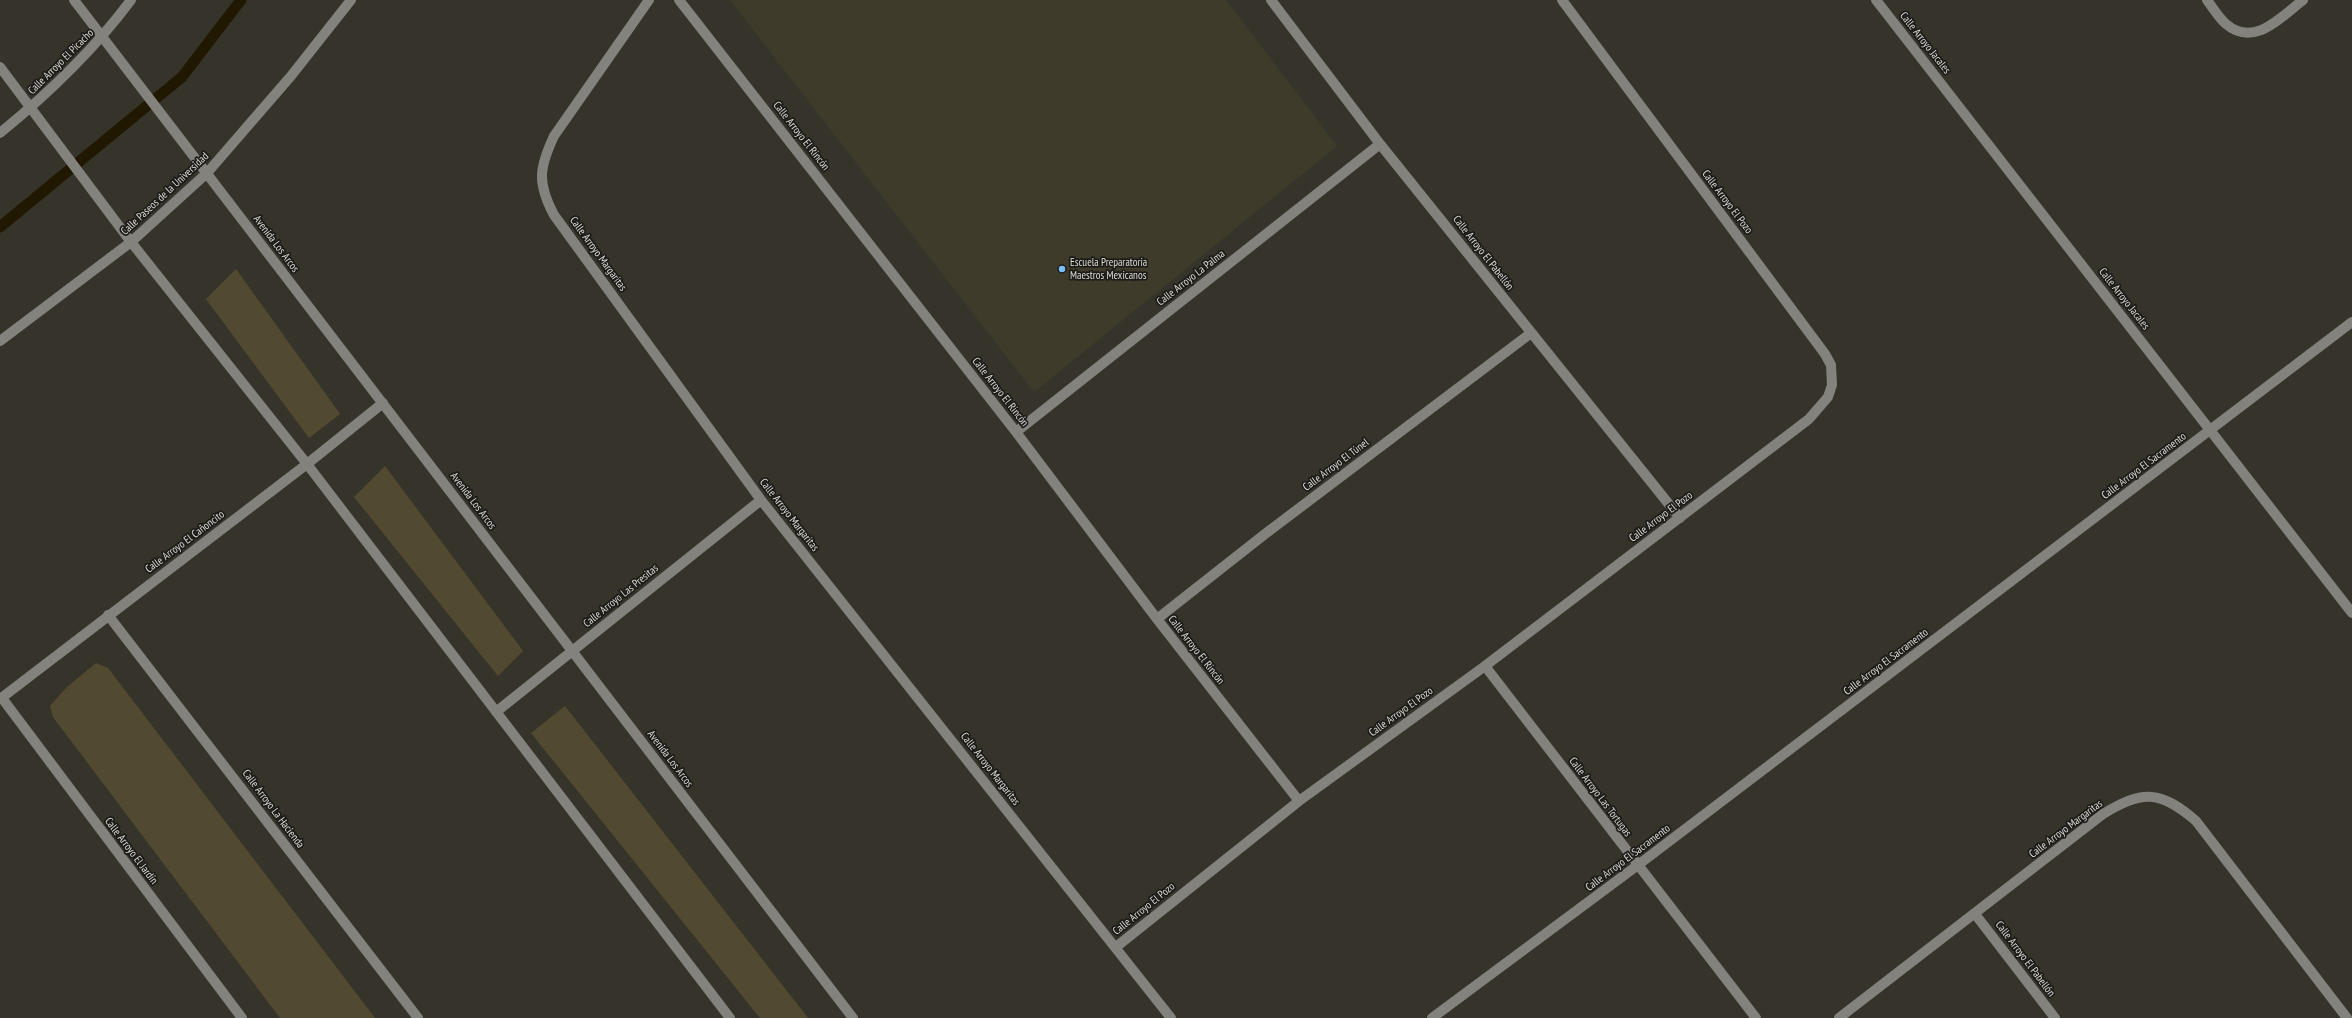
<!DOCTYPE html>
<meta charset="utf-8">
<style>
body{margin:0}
canvas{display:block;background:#36342a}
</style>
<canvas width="2352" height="1018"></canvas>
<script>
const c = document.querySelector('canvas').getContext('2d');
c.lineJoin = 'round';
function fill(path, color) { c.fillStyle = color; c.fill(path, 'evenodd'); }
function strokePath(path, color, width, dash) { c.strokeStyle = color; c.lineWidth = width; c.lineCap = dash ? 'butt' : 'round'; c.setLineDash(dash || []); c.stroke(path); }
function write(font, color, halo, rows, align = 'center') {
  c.font = font + ' "PT Sans Narrow",sans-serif'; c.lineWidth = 3.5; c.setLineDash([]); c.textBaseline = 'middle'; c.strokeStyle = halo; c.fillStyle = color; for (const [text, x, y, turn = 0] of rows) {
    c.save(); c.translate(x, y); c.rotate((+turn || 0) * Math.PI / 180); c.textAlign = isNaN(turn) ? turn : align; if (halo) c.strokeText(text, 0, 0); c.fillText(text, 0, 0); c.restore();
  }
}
fill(new Path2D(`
 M 730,0 L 1226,0 L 1337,146 L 1034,392 Z`), '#3f3b2b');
fill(new Path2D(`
 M 236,269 L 340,414 L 309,438 L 206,299 Z
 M 385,466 L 523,651 L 498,676 L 354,497 Z
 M 96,663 L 108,668 L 375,1018 L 280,1018 L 53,717 L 50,706 L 67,687 Z
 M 565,706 L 808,1018 L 760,1018 L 531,733 Z`), '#524a30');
strokePath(new Path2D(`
 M 0,227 L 182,77 L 241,0`), '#201800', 11);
strokePath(new Path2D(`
 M 74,0 L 853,1018
 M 649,0 L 554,136 C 539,168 537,183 554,215 L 761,500 L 1171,1018
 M 679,0 L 1016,432 L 1157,619 L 1299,801
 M 1271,0 L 1380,144 L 1680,518
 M 1876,0 L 2352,613
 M 2207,0 C 2213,8 2219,18 2226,24 C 2254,48 2281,17 2303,0
 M 0,67 L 131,242 L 307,464 L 730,1018
 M 0,133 C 49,93 93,51 131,0
 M 0,341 L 131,242 L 207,173 L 291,76 L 351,0
 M 1016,432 L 1380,144
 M 108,615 L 418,1018
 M 1157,619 L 1265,534 L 1531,333
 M 1485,666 L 1756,1018
 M 2,698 L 242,1018
 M 0,699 L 307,464 L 383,403
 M 496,712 L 761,500
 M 1975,914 L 2055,1018
 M 1116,947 L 1299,801 L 1485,666 L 1809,419 L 1828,397 L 1832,385 L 1831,365 L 1825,354 L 1562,0
 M 1432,1018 L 1638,865 L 2352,322
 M 1839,1018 L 2103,814 C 2143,789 2161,791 2196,821 L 2347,1018`), '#83827d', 10);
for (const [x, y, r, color] of [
 [1062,269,4,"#79bff8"]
]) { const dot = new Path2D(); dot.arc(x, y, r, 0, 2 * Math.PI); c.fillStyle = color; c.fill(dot); strokePath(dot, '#1c1b17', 1.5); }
write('11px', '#dddcd6', '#1c1b17', [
 ["Calle Arroyo Jacales",1925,43,52],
 ["Calle Arroyo El Picacho",61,62,-45],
 ["Calle Arroyo El Rincón",801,136,52],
 ["Calle Paseos de la Universidad",165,194,-43],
 ["Calle Arroyo El Pozo",1727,202,53],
 ["Avenida Los Arcos",276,244,53],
 ["Calle Arroyo El Pabellón",1483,253,52],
 ["Calle Arroyo Margaritas",598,254,54],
 ["Calle Arroyo La Palma",1191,278,-38],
 ["Calle Arroyo Jacales",2124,299,52],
 ["Calle Arroyo El Rincón",1000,392,52],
 ["Calle Arroyo El Túnel",1336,465,-37],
 ["Calle Arroyo El Sacramento",2144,466,-37],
 ["Avenida Los Arcos",473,501,53],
 ["Calle Arroyo Margaritas",789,515,52],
 ["Calle Arroyo El Pozo",1661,517,-37],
 ["Calle Arroyo El Cañoncito",185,542,-37],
 ["Calle Arroyo Las Presitas",621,596,-39],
 ["Calle Arroyo El Rincón",1196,650,52],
 ["Calle Arroyo El Sacramento",1886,662,-37],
 ["Calle Arroyo El Pozo",1401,712,-36],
 ["Avenida Los Arcos",670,759,53],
 ["Calle Arroyo Margaritas",990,769,52],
 ["Calle Arroyo Las Tortugas",1600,797,53],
 ["Calle Arroyo La Hacienda",273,809,53],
 ["Calle Arroyo Margaritas",2066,829,-37],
 ["Calle Arroyo El Jardín",131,851,53],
 ["Calle Arroyo El Sacramento",1628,858,-37],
 ["Calle Arroyo El Pozo",1144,909,-39],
 ["Calle Arroyo El Pabellón",2025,959,53]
]);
write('11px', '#dddcd6', '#1c1b17', [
 ["Escuela Preparatoria",1070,263],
 ["Maestros Mexicanos",1070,276]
], 'left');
</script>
